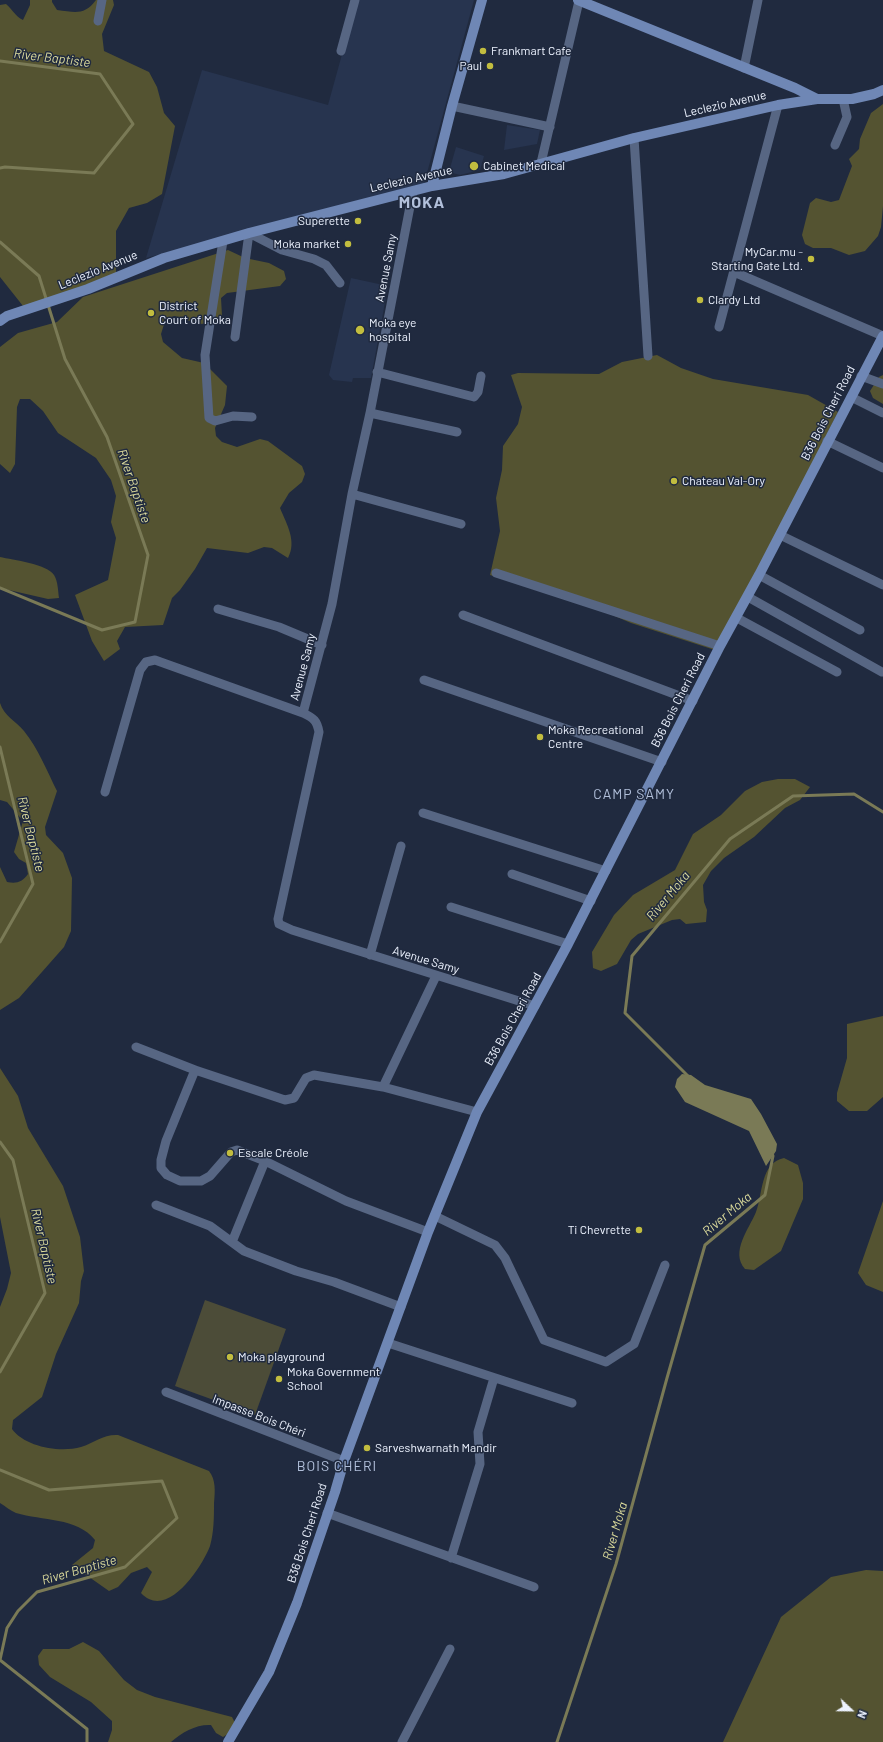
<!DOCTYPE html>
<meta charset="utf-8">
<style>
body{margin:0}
#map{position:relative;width:883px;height:1742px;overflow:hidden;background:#202a3f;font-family:Barlow,sans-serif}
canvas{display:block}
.north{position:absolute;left:831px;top:1690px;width:40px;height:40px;-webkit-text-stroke:3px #202a3f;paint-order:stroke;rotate:112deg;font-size:11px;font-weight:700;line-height:16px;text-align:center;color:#edf3ff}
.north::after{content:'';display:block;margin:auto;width:14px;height:18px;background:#edf3ff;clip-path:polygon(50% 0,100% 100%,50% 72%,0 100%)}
</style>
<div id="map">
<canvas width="883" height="1742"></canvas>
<div class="north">N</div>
</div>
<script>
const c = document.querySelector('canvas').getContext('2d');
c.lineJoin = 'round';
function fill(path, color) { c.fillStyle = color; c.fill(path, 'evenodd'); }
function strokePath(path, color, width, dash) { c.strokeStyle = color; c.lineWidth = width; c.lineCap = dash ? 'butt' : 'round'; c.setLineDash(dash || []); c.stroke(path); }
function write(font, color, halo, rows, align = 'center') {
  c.font = font + ' Barlow,sans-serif'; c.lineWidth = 3; c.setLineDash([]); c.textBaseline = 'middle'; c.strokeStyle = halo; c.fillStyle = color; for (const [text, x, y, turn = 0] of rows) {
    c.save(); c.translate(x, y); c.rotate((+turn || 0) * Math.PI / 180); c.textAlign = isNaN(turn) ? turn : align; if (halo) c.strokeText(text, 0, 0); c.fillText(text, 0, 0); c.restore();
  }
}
fill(new Path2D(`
 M 357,0 L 474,0 L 424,184 L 146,258 L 202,70 L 328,105 Z
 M 507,125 L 540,130 L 537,144 L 504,150 Z
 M 456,147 L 484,156 L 480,170 L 460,175 L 449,172 Z
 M 351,278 L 388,286 L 371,378 L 353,378 L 352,382 L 333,380 L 329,375 Z`), '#27344f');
fill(new Path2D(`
 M 205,1300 L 286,1329 L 255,1415 L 175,1386 Z`), '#4c4c38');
fill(new Path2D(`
 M 30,0 L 52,0 L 52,2 L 57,10 C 75,12 84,16 96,0 L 113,0 L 114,5 L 102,34 L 104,51 L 149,72 L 157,87 L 164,113 L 175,126 L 162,194 L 147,203 L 129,208 L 116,231 L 116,278 L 23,306 L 0,277 L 0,5 L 6,4 C 13,10 15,16 23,20 L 30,5 Z
 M 883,104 L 883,206 L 881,227 L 878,236 L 865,251 L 849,255 L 831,248 L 813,248 L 805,244 L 802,235 L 810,203 L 816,198 L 831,202 L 839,200 L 852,166 L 849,159 L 859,149 L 860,139 L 871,113 Z
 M 228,250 L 245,258 L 269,263 L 284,271 L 286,279 L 280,286 L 227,293 L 221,298 L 222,316 L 216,323 L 199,324 L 175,316 L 166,318 L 161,334 L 163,342 L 182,358 L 204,363 L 227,386 L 225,405 L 215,428 L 216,436 L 222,442 L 237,447 L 260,439 L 268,441 L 302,466 L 305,474 L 302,482 L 289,493 L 280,508 C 287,525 297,541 288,558 L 272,548 L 264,547 L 248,553 L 207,548 L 195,569 L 180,590 L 172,598 L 163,625 L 125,627 L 117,641 L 120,649 L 104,661 L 92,641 L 75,595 L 108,580 L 116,538 L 111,522 L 116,496 L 111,480 L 96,458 L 58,433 L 43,411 L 30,399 L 20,399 L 17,407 L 15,464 L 10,473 L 0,464 L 0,347 L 18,333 L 57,322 L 83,297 Z
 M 657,355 L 681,368 L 713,379 L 808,395 L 838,412 L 718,651 L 631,623 L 610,614 L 552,594 L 490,575 L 500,531 L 496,498 L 502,470 L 503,446 L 518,424 L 522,407 L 511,375 L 518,373 L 599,374 L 622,362 Z
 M 883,375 L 883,404 L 873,398 L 870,391 L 879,377 Z
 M 0,557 C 13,560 47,564 54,575 C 58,581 58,591 59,598 L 48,599 L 0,588 Z
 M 0,703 C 4,716 16,721 24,731 C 38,748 47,771 57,791 L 45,827 L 46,835 L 63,853 L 72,878 L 71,931 L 64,947 L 19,998 L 0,1010 L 0,867 L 7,882 C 17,884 22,882 28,874 L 26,863 L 19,859 L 14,852 L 23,821 L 7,802 L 0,800 Z
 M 778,779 L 795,779 L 810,787 L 800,800 L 785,808 L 754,837 L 724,858 L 711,871 L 703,885 L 704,902 L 707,910 L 706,922 L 686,924 L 680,919 L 672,920 L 638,934 L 631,940 L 617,964 L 601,971 L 593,968 L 592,952 L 614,915 L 633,895 L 675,870 L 693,834 L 721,815 L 745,791 L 762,782 Z
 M 883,1016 L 883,1097 L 867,1111 L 849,1111 L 837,1101 L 837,1093 L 847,1058 L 847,1024 Z
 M 0,1068 L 18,1096 L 28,1128 L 63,1186 L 80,1237 L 84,1271 L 81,1281 L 79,1303 L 56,1354 L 42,1397 L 13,1420 L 12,1429 C 25,1447 60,1453 81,1447 C 94,1443 104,1434 118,1435 L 209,1471 C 216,1480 215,1491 214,1503 C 214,1517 214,1532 210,1546 C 202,1567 167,1621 141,1593 L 152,1572 L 147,1567 L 131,1573 L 118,1587 L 109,1591 L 72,1565 L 93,1548 L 95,1540 C 77,1517 42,1521 16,1513 C 11,1511 5,1506 0,1503 L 0,1307 L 7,1289 L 11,1273 L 0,1217 Z
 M 784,1158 L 798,1165 L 803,1183 L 803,1199 L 781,1251 L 754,1270 L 745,1269 C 730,1252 749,1229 756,1212 C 763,1194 760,1163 784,1158 Z
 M 883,1201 L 883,1292 L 866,1285 L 858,1273 Z
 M 866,1570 L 883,1571 L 883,1742 L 723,1742 L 781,1617 L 831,1577 Z
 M 83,1642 L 99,1651 L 124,1680 L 137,1690 L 155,1697 L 232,1717 L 236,1725 L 231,1732 L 223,1737 L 216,1733 L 211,1725 C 197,1724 182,1732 171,1742 L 108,1742 L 112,1730 L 112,1721 L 91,1702 L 50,1677 L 39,1665 L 38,1656 L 43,1649 L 69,1649 Z`), '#545331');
fill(new Path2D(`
 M 682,1074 L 691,1075 L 705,1085 L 751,1099 L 761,1114 L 777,1144 L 776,1151 L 766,1166 L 749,1131 L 685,1102 L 675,1087 L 677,1079 Z`), '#7a7a56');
strokePath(new Path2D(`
 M 0,61 L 100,74 L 133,124 L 94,173 L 5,167 L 0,168
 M 0,242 L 39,276 L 65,359 L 107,437 L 148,555 L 135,622 L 102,630 L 0,588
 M 0,747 L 33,884 L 0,942
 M 688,1076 L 625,1013 L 632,956 L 730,839 L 793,796 L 854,794 L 883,812
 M 0,1142 L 13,1160 L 45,1293 L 0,1372
 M 0,1470 L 49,1490 L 162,1481 L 177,1518 L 125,1567 L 37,1592 L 18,1611 L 7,1628 L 0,1660 L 87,1729 L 87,1742
 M 557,1742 L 616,1564 L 667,1378 L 705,1245 L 765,1195 L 773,1156 L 772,1153`), '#7a7a56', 3);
strokePath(new Path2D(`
 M 98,21 L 102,0
 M 341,51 L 355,0
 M 744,68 L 758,0
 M 452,106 L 550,127
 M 634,138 L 648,356
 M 835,145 L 847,117 L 843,99
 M 541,163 L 579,1
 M 413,191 L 370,413 L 352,494 L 332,604 L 303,713 C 314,718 317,721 319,732 L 278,919 L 279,924 L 292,930 L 535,1006
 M 223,241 L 205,355 L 209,418 L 215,421 L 233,416 L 252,417
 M 734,272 L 883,336
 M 719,327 L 778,105
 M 235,337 L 249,233 L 282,250 L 314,259 L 326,265 L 340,283
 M 377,372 L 474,397 L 478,392 L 481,376
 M 861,376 L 883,384
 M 851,397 L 883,413
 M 370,413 L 457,432
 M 827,441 L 883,468
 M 352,494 L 461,524
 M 780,535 L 883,585
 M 496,573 L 720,646
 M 759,575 L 860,630
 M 748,597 L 882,672
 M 218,609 L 279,627 L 322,645
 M 463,615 L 693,701
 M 737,618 L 837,672
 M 424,680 L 662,762
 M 105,792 L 140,670 L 146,662 L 155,660 L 303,713
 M 423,813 L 606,871
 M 512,874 L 591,901
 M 451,907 L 568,944
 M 370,955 L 401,846
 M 136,1047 L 195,1070 L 285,1100 L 294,1098 L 306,1078 L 314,1075 L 383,1087 L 477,1112
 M 195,1070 L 166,1141 L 161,1160 L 161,1168 L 167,1175 L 180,1181 L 201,1181 L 210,1176 L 231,1152 L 237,1150 L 265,1161 L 346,1201 L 428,1232
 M 383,1087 L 436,976
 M 156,1205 L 210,1226 L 244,1251 L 296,1271 L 334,1282 L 401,1307
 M 435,1216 L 495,1245 L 505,1258 L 544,1340 L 606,1362 L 634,1344 L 665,1265
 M 232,1242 L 265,1161
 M 388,1343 L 572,1403
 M 166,1392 L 344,1461
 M 327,1513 L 534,1587
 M 451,1558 L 480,1464 L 478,1432 L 494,1378
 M 402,1742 L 450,1649`), '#576683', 9);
strokePath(new Path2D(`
 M 578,0 L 795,88 L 817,99
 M 432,186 L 452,106 L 482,0
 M 0,321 L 7,316 L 88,289 L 164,258 L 249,233 L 432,186 L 504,174 L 634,138 L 778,105 L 817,99 L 852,99 L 874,94 L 883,90
 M 228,1742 L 269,1672 L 297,1603 L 335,1492 L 344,1461 L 428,1232 L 477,1112 L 568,944 L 720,646 L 759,575 L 883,336`), '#6f87b5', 10);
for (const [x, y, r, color] of [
 [483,51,4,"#c2bd3f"],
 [490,66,4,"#c2bd3f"],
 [474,166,5,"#c2bd3f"],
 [358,221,4,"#c2bd3f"],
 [348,244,4,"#c2bd3f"],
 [811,259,4,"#c2bd3f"],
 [700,300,4,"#c2bd3f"],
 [151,313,4,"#c2bd3f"],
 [360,330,5,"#c2bd3f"],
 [674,481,4,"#c2bd3f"],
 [540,737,4,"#c2bd3f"],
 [230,1153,4,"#c2bd3f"],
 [639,1230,4,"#c2bd3f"],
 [230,1357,4,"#c2bd3f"],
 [279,1379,4,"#c2bd3f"],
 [367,1448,4,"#c2bd3f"]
]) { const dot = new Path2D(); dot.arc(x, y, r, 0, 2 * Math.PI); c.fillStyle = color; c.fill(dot); strokePath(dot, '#202a3f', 1.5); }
write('12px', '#edf3ff', '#202a3f', [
 ["Frankmart Cafe",491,51],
 ["Paul",482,66,"right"],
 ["Cabinet Medical",483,166],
 ["Superette",350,221,"right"],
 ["Moka market",340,244,"right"],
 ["MyCar.mu -",803,252,"right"],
 ["Starting Gate Ltd.",803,266,"right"],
 ["Clardy Ltd",708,300],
 ["District",159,306],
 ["Court of Moka",159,320],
 ["Moka eye",369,323],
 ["hospital",369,337],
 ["Chateau Val-Ory",682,481],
 ["Moka Recreational",548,730],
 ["Centre",548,744],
 ["Escale Créole",238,1153],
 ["Ti Chevrette",631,1230,"right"],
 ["Moka playground",238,1357],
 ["Moka Government",287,1372],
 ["School",287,1386],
 ["Sarveshwarnath Mandir",375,1448]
], 'left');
write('12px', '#edf3ff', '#202a3f', [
 ["Leclezio Avenue",725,104,-13],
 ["Leclezio Avenue",411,179,-13],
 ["Avenue Samy",386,268,-79],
 ["Leclezio Avenue",98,270,-22],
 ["B36 Bois Cheri Road",828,413,-63],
 ["Avenue Samy",303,667,-75],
 ["B36 Bois Cheri Road",678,700,-63],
 ["Avenue Samy",426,960,17],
 ["B36 Bois Cheri Road",513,1019,-61],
 ["Impasse Bois Chéri",259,1416,21],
 ["B36 Bois Cheri Road",307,1533,-72]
]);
write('italic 13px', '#dbda9b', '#202a3f', [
 ["River Baptiste",52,58,7],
 ["River Baptiste",134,486,71],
 ["River Baptiste",31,834,76],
 ["River Moka",668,896,-50],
 ["River Moka",727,1214,-40],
 ["River Baptiste",44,1246,77],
 ["River Moka",615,1531,-74],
 ["River Baptiste",79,1570,-16]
]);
c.letterSpacing = '1px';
write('14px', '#b2c0db', '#202a3f', [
 ["CAMP SAMY",634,794],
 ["BOIS CHÉRI",337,1466]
]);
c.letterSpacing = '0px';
c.letterSpacing = '1px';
write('bold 16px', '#b2c0db', '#202a3f', [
 ["MOKA",422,203]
]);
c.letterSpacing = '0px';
</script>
